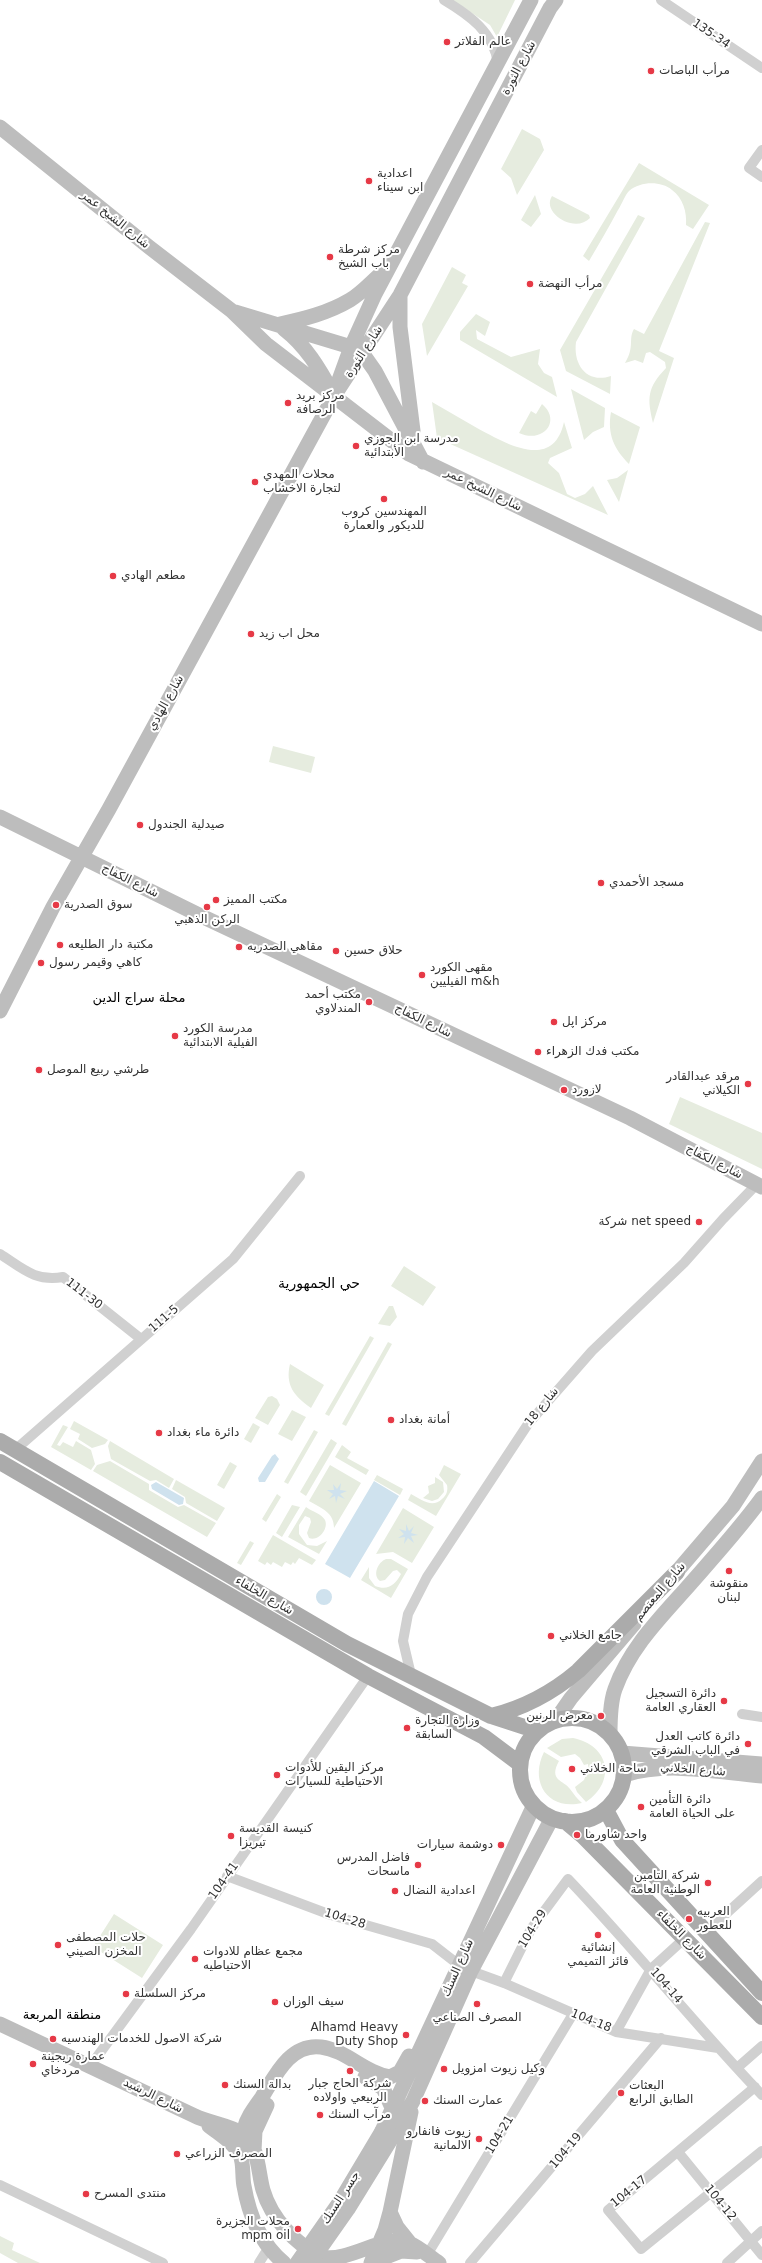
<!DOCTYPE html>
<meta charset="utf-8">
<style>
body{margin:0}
canvas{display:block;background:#fff}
</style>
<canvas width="762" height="2263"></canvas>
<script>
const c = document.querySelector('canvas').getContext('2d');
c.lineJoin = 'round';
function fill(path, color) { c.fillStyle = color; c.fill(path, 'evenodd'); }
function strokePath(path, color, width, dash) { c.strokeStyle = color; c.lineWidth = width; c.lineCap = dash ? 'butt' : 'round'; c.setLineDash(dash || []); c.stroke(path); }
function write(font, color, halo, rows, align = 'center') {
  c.font = font + ' "DejaVu Sans","Noto Naskh Arabic",sans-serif'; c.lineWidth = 4; c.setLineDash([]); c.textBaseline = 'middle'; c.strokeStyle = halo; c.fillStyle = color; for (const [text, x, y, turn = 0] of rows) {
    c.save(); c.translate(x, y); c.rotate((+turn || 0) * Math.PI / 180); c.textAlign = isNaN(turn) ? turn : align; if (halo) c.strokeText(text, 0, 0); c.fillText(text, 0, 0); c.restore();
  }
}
fill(new Path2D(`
 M 452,0 L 515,0 L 497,37 L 490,25 Z
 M 522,129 L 540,139 L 544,150 L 517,195 L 511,178 L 501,169 Z
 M 639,163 L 709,205 L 693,229 L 686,225 C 687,212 683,198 672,190 C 661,181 641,181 629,191 C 625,195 622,204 618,210 C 609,227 599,244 589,261 L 583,256 Z
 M 535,195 L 541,214 L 531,227 L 521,220 Z
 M 552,196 L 589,215 L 590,218 C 575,234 541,213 552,196 Z
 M 638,215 L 645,218 L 576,342 C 573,365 587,384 611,376 L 610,394 L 566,371 L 560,350 Z
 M 705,222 L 710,223 L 659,351 L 674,358 L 653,423 C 647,398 647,388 666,368 L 665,362 L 650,352 L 646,353 L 643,363 L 635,360 L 625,363 C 635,347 628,339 634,329 L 644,334 Z
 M 452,267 L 466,275 L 462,283 L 468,286 L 427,356 L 422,324 Z
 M 476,314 L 490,322 L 485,336 L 476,330 L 477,339 L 511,357 L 540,349 L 538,364 L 544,373 L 552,377 L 557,397 L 460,340 L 460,332 Z
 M 571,389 L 605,408 L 604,427 L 593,432 L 584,440 Z
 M 432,402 C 447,411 462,419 477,428 C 505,443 553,472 564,422 L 572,448 L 550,458 L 548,463 L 559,473 L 567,494 L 575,498 L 585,494 L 593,486 L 608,515 L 437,438 Z
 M 542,404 C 562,421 543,444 519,433 L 531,411 L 536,414 Z
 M 611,412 L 640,427 L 629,464 C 614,449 607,434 611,412 Z
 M 628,470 L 619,502 L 607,480 L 617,478 Z
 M 273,746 L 315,757 L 311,773 L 269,762 Z
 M 680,1097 L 762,1133 L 762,1169 L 669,1124 Z
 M 404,1266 L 436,1287 L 423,1306 L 391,1286 Z
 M 389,1306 L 393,1306 L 397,1317 L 390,1326 L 378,1324 Z
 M 370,1336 L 374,1338 L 329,1416 L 325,1414 Z
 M 388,1342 L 392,1344 L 346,1426 L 342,1424 Z
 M 290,1364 L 324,1385 L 311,1408 C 294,1396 285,1385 290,1364 Z
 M 272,1396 L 277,1399 L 280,1405 L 268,1425 L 255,1418 L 268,1397 Z
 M 292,1410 L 306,1417 L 292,1441 L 278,1434 Z
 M 74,1421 L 108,1440 L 105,1444 L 92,1448 L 78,1439 L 80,1434 L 70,1429 Z
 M 253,1423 L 260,1427 L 251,1443 L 244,1439 Z
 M 63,1425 L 68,1427 L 57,1445 L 60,1446 L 63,1442 L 73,1447 L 76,1441 L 91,1450 L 95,1464 L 91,1470 L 51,1447 Z
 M 314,1430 L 318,1432 L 288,1484 L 284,1482 Z
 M 331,1439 L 337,1443 L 306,1496 L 300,1492 Z
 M 110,1441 L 174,1479 L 169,1488 L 156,1480 L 150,1481 L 111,1459 L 108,1446 Z
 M 342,1445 L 351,1452 L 347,1458 L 369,1470 L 366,1475 L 335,1457 Z
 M 110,1461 L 149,1484 L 149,1490 L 178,1507 L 184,1505 L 216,1523 L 207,1537 L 93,1471 L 97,1465 Z
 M 230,1462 L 237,1466 L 224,1489 L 217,1485 Z
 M 330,1465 L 361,1483 L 334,1528 C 334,1512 321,1508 309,1501 Z
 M 444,1465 L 461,1474 L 436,1516 L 408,1500 L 411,1494 C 421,1499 432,1509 442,1499 C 447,1495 448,1490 447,1485 L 439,1475 Z
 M 377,1475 L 403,1489 L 400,1495 L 374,1480 Z
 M 435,1477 L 443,1482 L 444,1492 L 438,1499 L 432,1501 L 423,1498 L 429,1493 L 428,1486 L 435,1483 Z
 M 176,1480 L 225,1508 L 217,1521 L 186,1503 L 185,1497 L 172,1489 Z
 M 277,1494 L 281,1497 L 266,1522 L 262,1519 Z
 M 292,1505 L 300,1507 L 282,1537 L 276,1533 Z
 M 306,1507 C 311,1511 322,1514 325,1520 C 329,1529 318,1542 309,1538 L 307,1533 L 311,1522 L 310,1518 L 305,1516 L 299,1525 L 299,1534 L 307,1545 L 317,1546 L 327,1541 L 319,1554 L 288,1537 Z
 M 403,1508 L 434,1527 L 412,1563 L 393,1552 L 376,1554 Z
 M 273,1535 L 316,1560 L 312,1565 L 299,1558 L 295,1564 L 293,1562 L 291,1565 L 285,1562 L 282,1567 L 273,1562 L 271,1565 L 267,1562 L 265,1565 L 258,1561 Z
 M 250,1541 L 254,1543 L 241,1565 L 237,1563 Z
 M 386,1559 L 391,1559 L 408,1569 L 391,1598 L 361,1580 L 369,1567 L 369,1578 L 375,1586 C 388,1591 395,1585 401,1574 L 397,1570 L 393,1571 L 385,1580 L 380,1581 C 372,1575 378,1562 386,1559 Z
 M 573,1738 C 609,1745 617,1781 586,1802 L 577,1792 L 575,1787 L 584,1780 L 586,1775 L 589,1774 L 588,1764 L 584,1765 L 580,1758 L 575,1754 L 561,1757 L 547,1748 L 562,1739 Z
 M 544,1752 L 559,1761 C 548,1781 564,1780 570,1789 C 574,1794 577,1799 582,1803 C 548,1811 529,1782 544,1752 Z
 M 114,1914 L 163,1945 L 142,1978 L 93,1947 Z
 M 0,2236 L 14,2243 L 12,2250 L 40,2263 L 18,2263 L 0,2253 Z`), '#e6ecdf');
fill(new Path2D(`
 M 275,1454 L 279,1459 L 265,1482 L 259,1482 L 258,1478 L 272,1456 Z
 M 374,1481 L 399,1496 L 350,1578 L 325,1564 Z
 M 156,1482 L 184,1498 L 183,1504 L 179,1505 L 152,1489 L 151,1485 Z
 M 341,1483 L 340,1490 L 347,1491 L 340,1494 L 345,1499 L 338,1496 L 336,1503 L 335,1496 L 329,1499 L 333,1494 L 327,1490 L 334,1490 L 333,1484 L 337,1489 Z
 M 406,1524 L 409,1531 L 414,1526 L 411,1533 L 418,1535 L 411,1536 L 414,1543 L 408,1538 L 404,1544 L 405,1537 L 398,1538 L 404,1534 L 399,1529 L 406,1531 Z
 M316 1597a8 8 0 1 1 16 0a8 8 0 1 1-16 0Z`), '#cfe2ee');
strokePath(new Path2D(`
 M 444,0 C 469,15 494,32 498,64
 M 661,0 L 762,68
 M 762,150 L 749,168 L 762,177
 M 0,1254 C 22,1268 35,1282 63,1277 L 141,1339
 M 15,1450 L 233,1259 L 300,1176
 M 411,1675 L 403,1641 L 408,1614 L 427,1577 L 528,1424 L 592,1351 L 684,1263 L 723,1219 L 757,1184
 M 742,1714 L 762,1717
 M 227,1876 L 331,1915 L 432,1944 L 459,1965
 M 706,1932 L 762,1881
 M 471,1971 L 504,1983 L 616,2032 L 718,2048
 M 504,1983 L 531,1929 L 568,1879 C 635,1949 695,2025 762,2095
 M 616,2032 L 651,1969 L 684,1939
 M 91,2065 L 191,1929 L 368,1676
 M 737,2068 L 762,2046
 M 755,2087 L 608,2210 L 641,2249 L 762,2151
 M 678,2152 L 762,2255
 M 0,2185 L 163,2263
 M 427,2255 L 573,2014
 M 259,2263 L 269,2247
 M 470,2263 L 661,2038
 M 727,2263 L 762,2231`), '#d0d0d0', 10);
strokePath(new Path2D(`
 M 0,127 L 149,247 L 232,311 L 266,344 L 409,454 L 762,624
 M 400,296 L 400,327 L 413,431
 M 235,312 L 351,347 L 363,354 L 375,371 L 423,462
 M 280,324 C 304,319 328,313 350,300 C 362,293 372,281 383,272
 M 284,329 C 306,346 319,368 332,392
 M 339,380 L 351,347 L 375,294 L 531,0
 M 0,817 L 197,914 L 630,1118 L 762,1187
 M 0,1011 L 53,907 L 109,809 L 334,396 L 400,295 L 550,8 L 556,0
 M 668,1582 L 733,1506 L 762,1461
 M 555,1721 L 571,1698 L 634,1624
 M 610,1734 C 610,1720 610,1703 615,1689 C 629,1650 657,1621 684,1591 C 711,1560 738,1531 762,1498
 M 622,1753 L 762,1764
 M 624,1775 C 668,1761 716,1772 762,1776
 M 0,2024 C 65,2054 130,2085 195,2116 C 209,2123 230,2125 243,2134 C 259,2146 258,2173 263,2190 C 271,2218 296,2245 322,2257 C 350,2263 385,2232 409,2243 C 419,2247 430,2257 439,2263
 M 365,2077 L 383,2088 L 393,2110
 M 209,2126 C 220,2134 234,2143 240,2155 C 244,2163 242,2177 244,2186 C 249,2215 260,2243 284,2263
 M 382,2131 L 534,1805
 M 393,2136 L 413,2101 L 471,1971 L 552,1818
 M 254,2151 L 255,2131 L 267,2105
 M 241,2156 C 241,2147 241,2137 244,2129 C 247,2117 255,2107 262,2097 C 275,2076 290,2043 321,2047 C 346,2050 365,2073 390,2077 L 400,2072 L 409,2056
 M 390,2212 L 397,2227 L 409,2242
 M 371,2263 L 385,2230 L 390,2212 L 411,2112
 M 371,2263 L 401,2251 L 417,2252`), '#bdbdbd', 15);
strokePath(new Path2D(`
 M 0,1441 L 347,1644 L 491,1716 L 537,1731
 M 0,1462 L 368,1676 L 484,1737 L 520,1764
 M 491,1716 C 524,1708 552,1693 578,1671 L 677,1572
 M520 1770a52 52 0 1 1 104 0a52 52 0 1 1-104 0Z
 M 606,1810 L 622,1840 L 762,1993
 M 565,1821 L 583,1836 L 762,2017`), '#ababab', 16);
strokePath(new Path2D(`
 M 297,2263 L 339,2203 L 382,2131
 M 310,2263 L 348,2209 L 393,2136`), '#bdbdbd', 15);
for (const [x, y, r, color] of [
 [447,42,4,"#e63946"],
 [651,71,4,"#e63946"],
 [369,181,4,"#e63946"],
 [330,257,4,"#e63946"],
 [530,284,4,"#e63946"],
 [288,403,4,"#e63946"],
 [356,446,4,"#e63946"],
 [255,482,4,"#e63946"],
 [384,499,4,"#e63946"],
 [113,576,4,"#e63946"],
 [251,634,4,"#e63946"],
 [140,825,4,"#e63946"],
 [601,883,4,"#e63946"],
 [216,900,4,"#e63946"],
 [56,905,4,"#e63946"],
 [207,907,4,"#e63946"],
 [60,945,4,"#e63946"],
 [239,947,4,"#e63946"],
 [336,951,4,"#e63946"],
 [41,963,4,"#e63946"],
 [422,975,4,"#e63946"],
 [369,1002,4,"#e63946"],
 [554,1022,4,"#e63946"],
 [175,1036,4,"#e63946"],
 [538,1052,4,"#e63946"],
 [39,1070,4,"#e63946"],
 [748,1084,4,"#e63946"],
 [564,1090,4,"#e63946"],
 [699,1222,4,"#e63946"],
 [391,1420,4,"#e63946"],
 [159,1433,4,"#e63946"],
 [729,1571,4,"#e63946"],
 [551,1636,4,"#e63946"],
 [724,1701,4,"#e63946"],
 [601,1716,4,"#e63946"],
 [407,1728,4,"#e63946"],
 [748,1744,4,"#e63946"],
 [572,1769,4,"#e63946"],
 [277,1775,4,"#e63946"],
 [641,1807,4,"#e63946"],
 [577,1835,4,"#e63946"],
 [231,1836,4,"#e63946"],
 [501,1845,4,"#e63946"],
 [418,1865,4,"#e63946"],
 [708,1883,4,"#e63946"],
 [395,1891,4,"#e63946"],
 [689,1919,4,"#e63946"],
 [598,1935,4,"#e63946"],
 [58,1945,4,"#e63946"],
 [195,1959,4,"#e63946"],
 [126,1994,4,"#e63946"],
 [275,2002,4,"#e63946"],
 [477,2004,4,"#e63946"],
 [406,2035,4,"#e63946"],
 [53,2039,4,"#e63946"],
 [33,2064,4,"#e63946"],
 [444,2069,4,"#e63946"],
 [350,2071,4,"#e63946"],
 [225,2085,4,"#e63946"],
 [621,2093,4,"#e63946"],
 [425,2101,4,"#e63946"],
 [320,2115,4,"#e63946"],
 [479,2139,4,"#e63946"],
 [177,2154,4,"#e63946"],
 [86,2194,4,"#e63946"],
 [298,2229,4,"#e63946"]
]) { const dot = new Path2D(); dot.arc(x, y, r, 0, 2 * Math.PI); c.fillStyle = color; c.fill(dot); strokePath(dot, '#fff', 1.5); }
write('12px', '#333', '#fff', [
 ["135-34",711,34,34],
 ["شارع الثورة",519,68,-62],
 ["شارع الشيخ عمر",115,220,39],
 ["شارع الثورة",364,352,-57],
 ["شارع الشيخ عمر",483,490,26],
 ["شارع الهادي",166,703,-61],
 ["شارع الكفاح",130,881,26],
 ["شارع الكفاح",423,1021,26],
 ["شارع الكفاح",714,1162,27],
 ["111-30",84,1294,38],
 ["111-5",164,1319,-41],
 ["شارع 18",542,1407,-51],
 ["شارع المعتصم",660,1592,-50],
 ["شارع الخلفاء",264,1596,30],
 ["شارع الخلاني",693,1770,4],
 ["104-41",224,1881,-55],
 ["104-28",345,1919,17],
 ["104-29",533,1929,-58],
 ["شارع الخلفاء",681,1935,45],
 ["شارع السنك",458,1968,-66],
 ["104-14",666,1986,49],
 ["104-18",591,2021,22],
 ["شارع الرشيد",153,2096,26],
 ["104-21",500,2135,-59],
 ["104-19",566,2151,-50],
 ["104-17",629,2192,-39],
 ["جسر السنك",341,2198,-57],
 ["104-12",720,2203,51]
]);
write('12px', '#333', '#fff', [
 ["عالم الفلاتر",455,42],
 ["مرأب الباصات",659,71],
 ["اعدادية",377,174],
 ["ابن سيناء",377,188],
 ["مركز شرطة",338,250],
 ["باب الشيخ",338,264],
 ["مرأب النهضة",538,284],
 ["مركز بريد",296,396],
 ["الرصافة",296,410],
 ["مدرسة ابن الجوزي",364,439],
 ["الأبتدائية",364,453],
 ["محلات المهدي",263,475],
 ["لتجارة الاخشاب",263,489],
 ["المهندسين كروب",384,512,"center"],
 ["للديكور والعمارة",384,526,"center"],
 ["مطعم الهادي",121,576],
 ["محل اب زيد",259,634],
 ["صيدلية الجندول",148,825],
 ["مسجد الأحمدي",609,883],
 ["مكتب المميز",224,900],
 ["سوق الصدرية",64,905],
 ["الركن الذهبي",207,920,"center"],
 ["مكتبة دار الطليعه",68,945],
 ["مقاهي الصدريه",247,947],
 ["حلاق حسين",344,951],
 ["كاهي وقيمر رسول",49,963],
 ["مقهى الكورد",430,968],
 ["الفيليين m&h",430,982],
 ["مكتب أحمد",361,995,"right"],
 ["المندلاوي",361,1009,"right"],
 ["مركز اپل",562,1022],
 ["مدرسة الكورد",183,1029],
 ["الفيلية الابتدائية",183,1043],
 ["مكتب فدك الزهراء",546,1052],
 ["طرشي ربيع الموصل",47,1070],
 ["مرقد عبدالقادر",740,1077,"right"],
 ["الكيلاني",740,1091,"right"],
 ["لازورد",572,1090],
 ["شركة net speed",691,1222,"right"],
 ["أمانة بغداد",399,1420],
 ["دائرة ماء بغداد",167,1433],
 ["منقوشة",729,1584,"center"],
 ["لبنان",729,1598,"center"],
 ["جامع الخلاني",559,1636],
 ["دائرة التسجيل",716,1694,"right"],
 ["العقاري العامة",716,1708,"right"],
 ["معرض الرنين",593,1716,"right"],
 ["وزارة التجارة",415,1721],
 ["السابقة",415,1735],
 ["دائرة كاتب العدل",740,1737,"right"],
 ["في الباب الشرقي",740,1751,"right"],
 ["مركز اليقين للأدوات",285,1768],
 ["الاحتياطية للسيارات",285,1782],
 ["ساحة الخلاني",580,1769],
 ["دائرة التأمين",649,1800],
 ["على الحياة العامة",649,1814],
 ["كنيسة القديسة",239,1829],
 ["تيريزا",239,1843],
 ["واحد شاورما",585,1835],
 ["دوشمة سيارات",493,1845,"right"],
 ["فاضل المدرس",410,1858,"right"],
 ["ماسحات",410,1872,"right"],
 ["شركة التامين",700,1876,"right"],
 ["الوطنية العامة",700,1890,"right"],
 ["اعدادية النضال",403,1891],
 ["العربيه",697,1912],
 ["للعطور",697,1926],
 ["حلات المصطفى",66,1938],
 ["المخزن الصيني",66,1952],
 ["إنشائية",598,1948,"center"],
 ["فائز التميمي",598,1962,"center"],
 ["مجمع عظام للادوات",203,1952],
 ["الاحتياطيه",203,1966],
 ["مركز السلسلة",134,1994],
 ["سيف الوزان",283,2002],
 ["المصرف الصناعي",477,2018,"center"],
 ["Alhamd Heavy",398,2028,"right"],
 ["Duty Shop",398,2042,"right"],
 ["شركة الاصول للخدمات الهندسيه",61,2039],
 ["عمارة ريجينة",41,2057],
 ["مردخاي",41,2071],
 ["وكيل زيوت امزويل",452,2069],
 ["شركة الحاج جبار",350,2084,"center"],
 ["الربيعي واولاده",350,2098,"center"],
 ["بدالة السنك",233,2085],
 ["البعثات",629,2086],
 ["الطابق الرابع",629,2100],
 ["عمارت السنك",433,2101],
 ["مرآب السنك",328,2115],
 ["زيوت فانفارو",471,2132,"right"],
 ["الالمانية",471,2146,"right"],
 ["المصرف الزراعي",185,2154],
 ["منتدى المسرح",94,2194],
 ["محلات الجزيرة",290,2222,"right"],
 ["mpm oil",290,2236,"right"]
], 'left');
write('13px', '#000', '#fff', [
 ["محلة سراج الدين",139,999],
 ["منطقة المربعة",62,2016]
]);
write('14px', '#000', '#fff', [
 ["حي الجمهورية",319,1284]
]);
</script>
